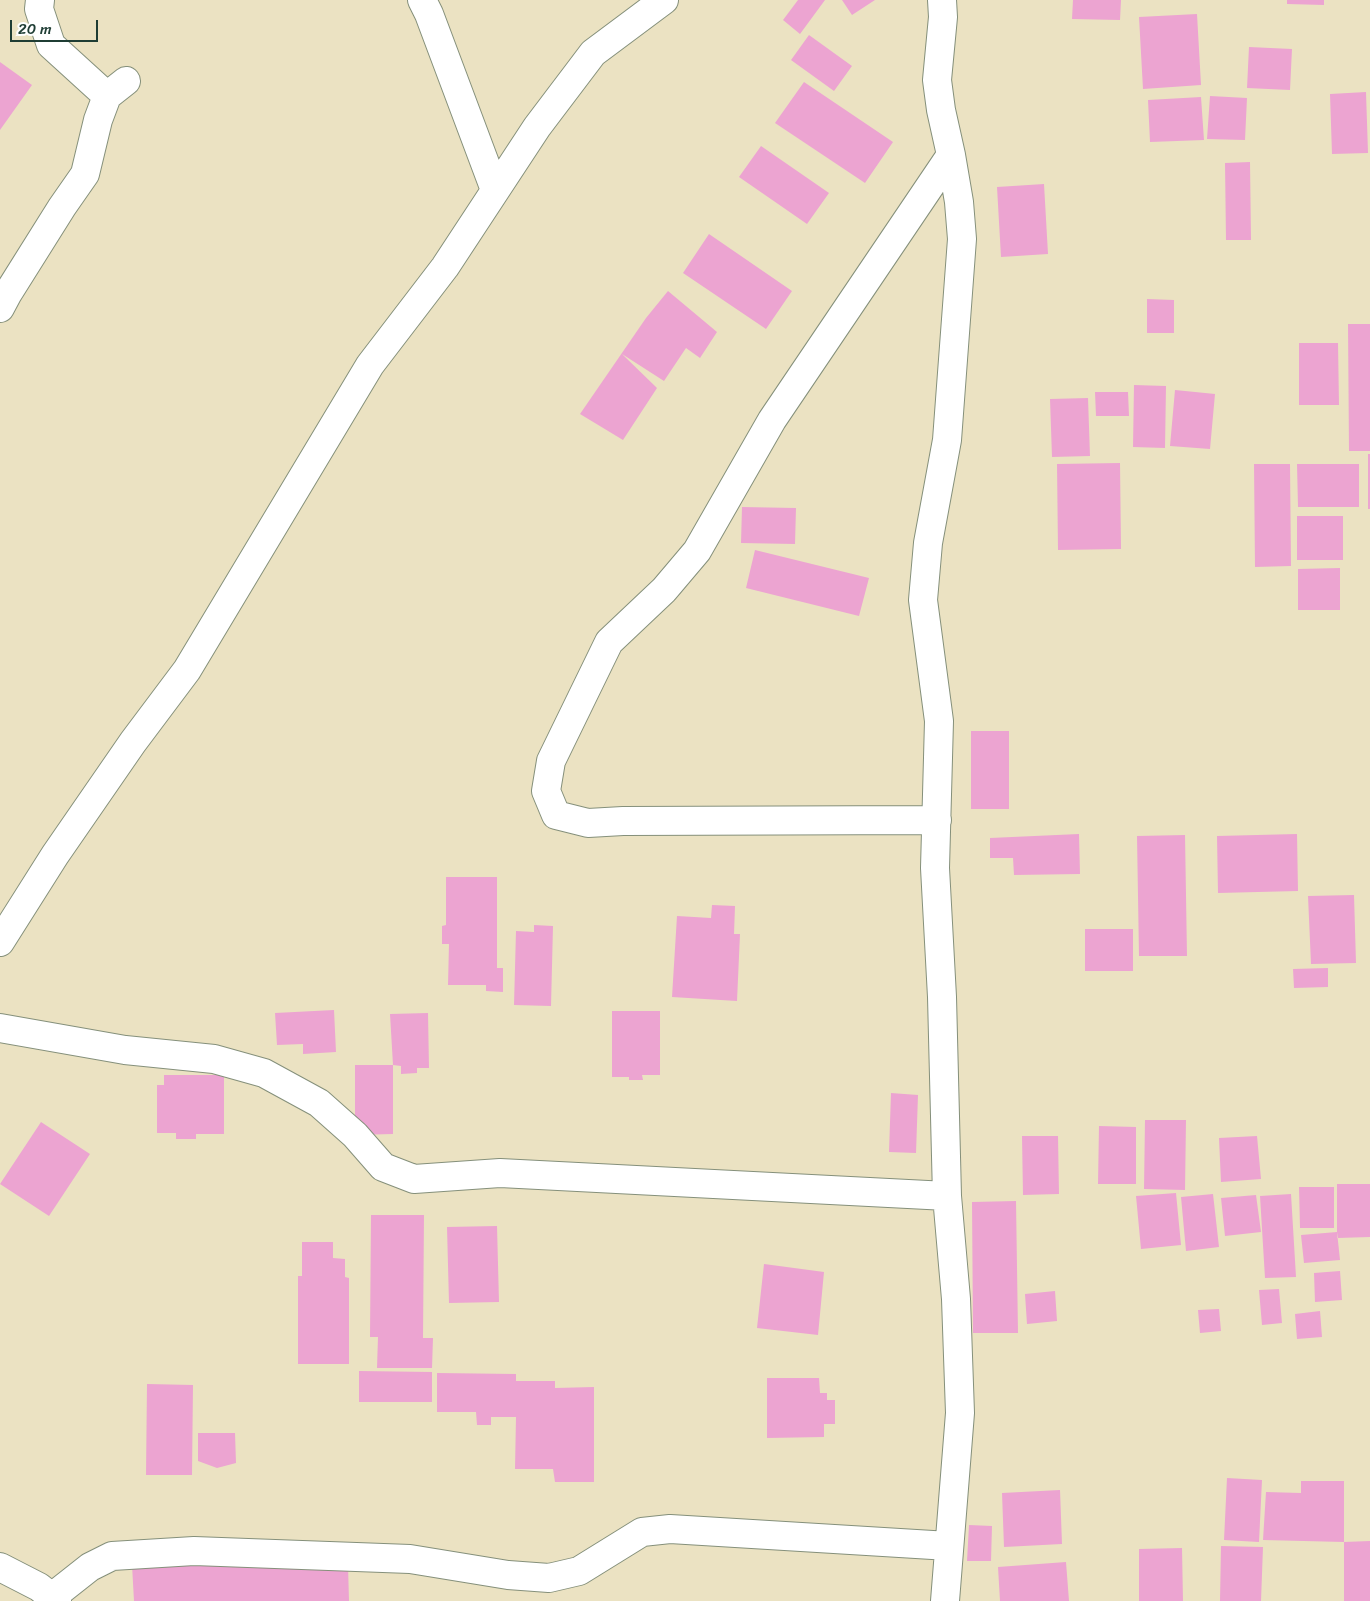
<!DOCTYPE html>
<style>
body{margin:0}
#map{position:relative;width:1370px;height:1601px;overflow:hidden;background:#ebe2c2;font-family:Sriracha,sans-serif}
canvas{display:block}
.scale{position:absolute;left:10px;top:20px;width:88px;height:22px;box-sizing:border-box;border:2px solid #1f3d34;border-top:0;padding-left:6px;font-size:15px;line-height:18px;white-space:nowrap;color:#1f3d34;-webkit-text-stroke:4px #fff;paint-order:stroke}
</style>
<div id="map">
<canvas width="1370" height="1601"></canvas>
<div class="scale">20 m</div>
</div>
<script>
const c = document.querySelector('canvas').getContext('2d');
c.lineJoin = 'round';
function fill(path, color) { c.fillStyle = color; c.fill(path, 'evenodd'); }
function strokePath(path, color, width, dash) { c.strokeStyle = color; c.lineWidth = width; c.lineCap = dash ? 'butt' : 'round'; c.setLineDash(dash || []); c.stroke(path); }
fill(new Path2D(`
 M 798,0 L 825,0 L 800,34 L 783,20 Z
 M 842,0 L 875,0 L 852,15 Z
 M 1073,0 L 1121,0 L 1120,20 L 1072,19 Z
 M 1287,0 L 1324,0 L 1324,5 L 1287,4 Z
 M 1197,14 L 1201,85 L 1143,89 L 1139,17 Z
 M 809,35 L 852,66 L 834,91 L 791,60 Z
 M 1249,47 L 1292,49 L 1290,90 L 1247,88 Z
 M 0,62 L 32,85 L 0,130 Z
 M 804,82 L 893,142 L 865,183 L 775,123 Z
 M 1366,92 L 1368,153 L 1332,154 L 1330,94 Z
 M 1210,96 L 1247,98 L 1245,140 L 1207,139 Z
 M 1201,97 L 1204,140 L 1150,142 L 1148,100 Z
 M 761,146 L 829,193 L 807,224 L 739,177 Z
 M 1250,162 L 1251,240 L 1226,240 L 1225,163 Z
 M 1044,184 L 1048,254 L 1001,257 L 997,187 Z
 M 709,234 L 792,291 L 766,329 L 683,273 Z
 M 668,291 L 717,332 L 700,358 L 686,348 L 664,381 L 622,354 L 657,388 L 623,440 L 580,414 L 646,318 Z
 M 1147,299 L 1174,300 L 1174,333 L 1147,333 Z
 M 1348,324 L 1370,324 L 1370,451 L 1349,451 Z
 M 1299,343 L 1338,343 L 1339,405 L 1299,405 Z
 M 1134,385 L 1166,386 L 1165,448 L 1133,447 Z
 M 1175,390 L 1215,394 L 1210,449 L 1170,446 Z
 M 1095,392 L 1128,392 L 1129,416 L 1096,416 Z
 M 1088,398 L 1090,456 L 1052,457 L 1050,399 Z
 M 1368,454 L 1370,454 L 1370,509 L 1368,509 Z
 M 1120,463 L 1121,549 L 1058,550 L 1057,464 Z
 M 1254,464 L 1290,464 L 1291,566 L 1255,567 Z
 M 1297,464 L 1359,464 L 1359,507 L 1298,507 Z
 M 742,507 L 796,508 L 795,544 L 741,543 Z
 M 1297,516 L 1343,516 L 1343,560 L 1297,560 Z
 M 755,550 L 869,578 L 859,616 L 746,588 Z
 M 1340,568 L 1340,610 L 1298,610 L 1298,569 Z
 M 971,731 L 1009,731 L 1009,809 L 971,809 Z
 M 1079,834 L 1080,874 L 1014,875 L 1013,858 L 990,858 L 990,838 Z
 M 1297,834 L 1298,891 L 1218,893 L 1217,836 Z
 M 1185,835 L 1187,956 L 1139,956 L 1137,836 Z
 M 446,877 L 497,877 L 497,968 L 503,968 L 503,992 L 486,991 L 486,985 L 448,985 L 449,944 L 442,944 L 442,926 L 446,925 Z
 M 1354,895 L 1356,963 L 1311,964 L 1308,896 Z
 M 712,905 L 735,906 L 734,934 L 740,934 L 737,1001 L 672,997 L 677,916 L 711,918 Z
 M 534,925 L 553,926 L 551,1006 L 514,1005 L 516,931 L 534,932 Z
 M 1085,929 L 1133,929 L 1133,971 L 1085,971 Z
 M 1328,968 L 1328,987 L 1294,988 L 1293,969 Z
 M 334,1010 L 336,1052 L 303,1054 L 303,1044 L 277,1045 L 275,1013 Z
 M 612,1011 L 660,1011 L 660,1075 L 642,1075 L 643,1080 L 629,1080 L 629,1077 L 612,1077 Z
 M 428,1013 L 429,1068 L 417,1068 L 417,1073 L 401,1074 L 401,1066 L 393,1065 L 390,1014 Z
 M 355,1065 L 393,1065 L 393,1134 L 355,1135 Z
 M 164,1075 L 224,1075 L 224,1134 L 196,1134 L 196,1139 L 176,1139 L 176,1133 L 157,1133 L 157,1085 L 164,1085 Z
 M 891,1093 L 918,1095 L 916,1153 L 889,1152 Z
 M 1145,1120 L 1186,1120 L 1185,1190 L 1144,1189 Z
 M 41,1122 L 90,1154 L 49,1216 L 0,1184 Z
 M 1099,1126 L 1136,1127 L 1136,1184 L 1098,1184 Z
 M 1022,1136 L 1058,1136 L 1059,1194 L 1023,1195 Z
 M 1257,1136 L 1261,1179 L 1221,1182 L 1219,1138 Z
 M 1337,1184 L 1370,1184 L 1370,1237 L 1337,1238 Z
 M 1299,1187 L 1334,1187 L 1334,1228 L 1300,1228 Z
 M 1176,1193 L 1181,1245 L 1141,1249 L 1136,1196 Z
 M 1213,1194 L 1219,1247 L 1186,1251 L 1181,1197 Z
 M 1291,1194 L 1296,1277 L 1265,1278 L 1260,1196 Z
 M 1256,1195 L 1261,1232 L 1225,1236 L 1221,1198 Z
 M 1016,1201 L 1018,1333 L 973,1333 L 972,1202 Z
 M 371,1215 L 424,1215 L 423,1338 L 433,1338 L 432,1368 L 377,1368 L 378,1337 L 370,1337 Z
 M 497,1226 L 499,1302 L 449,1303 L 447,1227 Z
 M 1337,1232 L 1340,1260 L 1304,1263 L 1301,1235 Z
 M 302,1242 L 333,1242 L 333,1258 L 345,1259 L 345,1277 L 349,1278 L 349,1364 L 298,1364 L 298,1276 L 302,1276 Z
 M 764,1264 L 824,1272 L 818,1335 L 757,1328 Z
 M 1340,1271 L 1342,1300 L 1315,1302 L 1314,1273 Z
 M 1279,1289 L 1282,1323 L 1262,1325 L 1259,1290 Z
 M 1055,1291 L 1057,1321 L 1027,1324 L 1025,1294 Z
 M 1219,1309 L 1221,1331 L 1200,1333 L 1198,1310 Z
 M 1320,1311 L 1322,1337 L 1297,1339 L 1295,1314 Z
 M 359,1371 L 432,1372 L 432,1402 L 359,1402 Z
 M 437,1373 L 516,1374 L 516,1381 L 555,1381 L 555,1388 L 594,1387 L 594,1482 L 555,1482 L 553,1469 L 515,1469 L 516,1417 L 491,1417 L 491,1425 L 477,1425 L 476,1412 L 437,1412 Z
 M 767,1378 L 819,1378 L 820,1393 L 827,1393 L 827,1400 L 835,1400 L 835,1424 L 824,1424 L 824,1437 L 767,1438 Z
 M 147,1384 L 193,1385 L 192,1475 L 146,1475 Z
 M 198,1433 L 235,1433 L 236,1463 L 217,1468 L 198,1461 Z
 M 1227,1478 L 1262,1480 L 1259,1542 L 1224,1540 Z
 M 1301,1481 L 1344,1481 L 1344,1542 L 1263,1540 L 1266,1492 L 1301,1493 Z
 M 1060,1490 L 1062,1544 L 1004,1547 L 1002,1493 Z
 M 969,1525 L 992,1526 L 991,1561 L 967,1561 Z
 M 1370,1541 L 1370,1601 L 1344,1601 L 1344,1542 Z
 M 1221,1546 L 1263,1547 L 1261,1601 L 1220,1601 Z
 M 1182,1548 L 1183,1601 L 1139,1601 L 1139,1549 Z
 M 1066,1562 L 1069,1601 L 1000,1601 L 998,1567 Z
 M 132,1565 L 348,1565 L 349,1601 L 134,1601 Z`), '#eca4d1');
const minor = new Path2D(`
 M 40,0 L 39,9 L 51,45 L 107,96
 M 422,0 L 429,14 L 495,190
 M 942,0 L 943,17 L 937,80 L 941,110 L 951,155 L 959,202 L 962,239 L 947,440 L 928,543 L 923,600 L 939,721 L 935,868 L 942,997 L 947,1196 L 956,1299 L 960,1413 L 945,1601
 M 0,308 L 8,293 L 62,207 L 85,174 L 98,120 L 107,96 L 126,81
 M 937,820 L 623,821 L 588,823 L 556,815 L 546,791 L 551,761 L 609,642 L 664,590 L 697,551 L 772,420 L 951,155
 M 0,942 L 55,855 L 133,742 L 187,670 L 370,365 L 445,267 L 537,127 L 593,53 L 664,0
 M 0,1028 L 125,1050 L 214,1059 L 264,1073 L 319,1103 L 355,1135 L 383,1167 L 414,1179 L 500,1173 L 947,1196
 M 0,1567 L 39,1587 L 57,1601
 M 52,1597 L 90,1567 L 112,1556 L 194,1551 L 410,1559 L 508,1575 L 549,1578 L 579,1571 L 642,1532 L 670,1529 L 949,1546`);
strokePath(minor, '#85907b', 30);
strokePath(minor, '#fff', 28);
</script>
